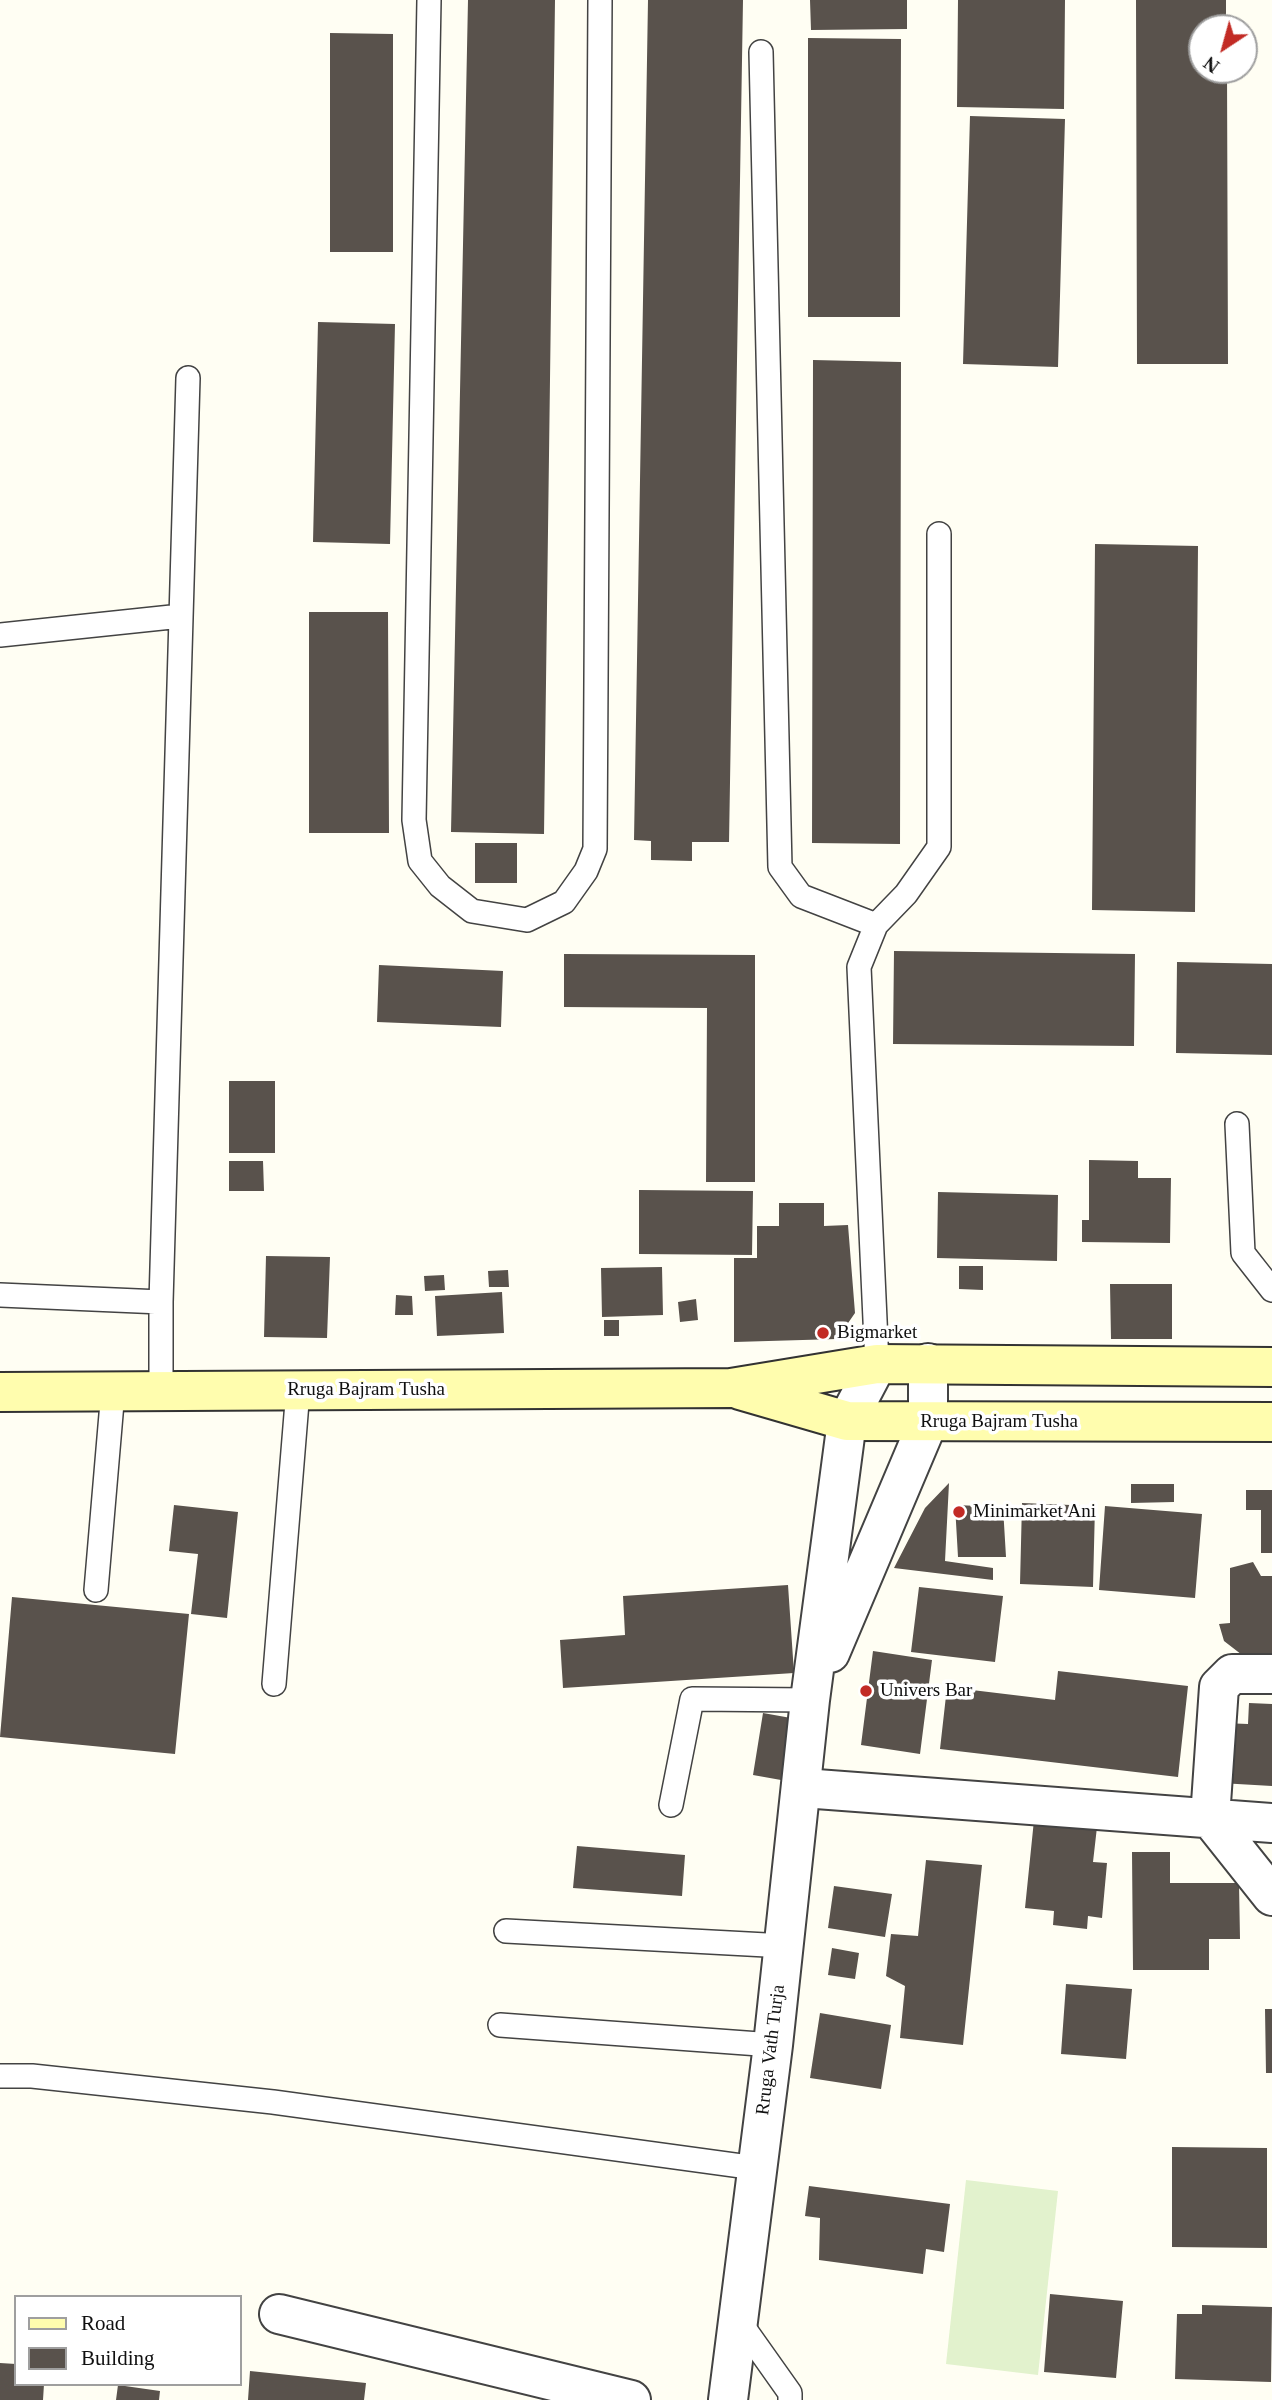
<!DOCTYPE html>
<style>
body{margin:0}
#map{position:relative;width:1272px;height:2400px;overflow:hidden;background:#fffef3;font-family:Georgia,serif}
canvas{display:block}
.legend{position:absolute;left:14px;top:2295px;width:228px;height:91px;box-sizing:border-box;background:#fff;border:2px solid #9f9f9f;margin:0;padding:9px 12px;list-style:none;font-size:21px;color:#101010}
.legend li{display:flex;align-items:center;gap:14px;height:35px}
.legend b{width:35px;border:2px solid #9f9f9f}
.north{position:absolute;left:1188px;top:14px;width:70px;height:70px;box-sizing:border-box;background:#fff;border:2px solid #9f9f9f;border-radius:50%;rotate:216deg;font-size:19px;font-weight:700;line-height:28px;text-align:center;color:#101010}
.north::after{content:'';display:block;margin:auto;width:24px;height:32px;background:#c22b25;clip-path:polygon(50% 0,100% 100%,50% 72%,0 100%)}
</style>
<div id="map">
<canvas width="1272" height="2400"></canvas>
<ul class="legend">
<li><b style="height:9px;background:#fffdae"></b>Road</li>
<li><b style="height:19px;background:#59524c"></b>Building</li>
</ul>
<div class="north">N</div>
</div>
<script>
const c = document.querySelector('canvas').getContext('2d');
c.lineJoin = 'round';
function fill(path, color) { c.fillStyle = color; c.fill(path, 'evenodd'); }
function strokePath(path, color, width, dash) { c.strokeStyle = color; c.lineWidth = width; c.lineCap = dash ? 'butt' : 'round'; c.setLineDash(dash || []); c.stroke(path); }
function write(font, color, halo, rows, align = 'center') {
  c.font = font + ' Georgia,serif'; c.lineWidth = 7; c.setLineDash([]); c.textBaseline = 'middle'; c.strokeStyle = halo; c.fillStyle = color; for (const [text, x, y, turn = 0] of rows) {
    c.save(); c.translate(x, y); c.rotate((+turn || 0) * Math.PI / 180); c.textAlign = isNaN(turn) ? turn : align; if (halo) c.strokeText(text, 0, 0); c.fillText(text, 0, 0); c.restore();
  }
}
fill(new Path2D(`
 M 966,2180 L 1058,2191 L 1038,2375 L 946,2364 Z`), '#e2f2cd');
fill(new Path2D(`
 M 468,0 L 555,0 L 544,834 L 451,832 Z
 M 648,0 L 743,0 L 729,842 L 692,842 L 692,861 L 651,860 L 651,841 L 634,840 Z
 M 810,0 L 907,0 L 907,29 L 811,30 Z
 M 958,0 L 1065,0 L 1064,109 L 957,107 Z
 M 1136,0 L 1226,0 L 1226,28 L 1202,28 L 1202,70 L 1227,70 L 1228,364 L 1137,364 Z
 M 330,33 L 393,34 L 393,252 L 330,252 Z
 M 808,38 L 901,39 L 900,317 L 808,317 Z
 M 970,116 L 1065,119 L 1058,367 L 963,364 Z
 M 318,322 L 395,324 L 390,544 L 313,542 Z
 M 813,360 L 901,362 L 900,844 L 812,843 Z
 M 1095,544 L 1198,546 L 1195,912 L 1092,910 Z
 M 309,612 L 388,612 L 389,833 L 309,833 Z
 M 475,843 L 517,843 L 517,883 L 475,883 Z
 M 894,951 L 1135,954 L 1134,1046 L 893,1044 Z
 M 564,954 L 755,955 L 755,1182 L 706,1182 L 707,1008 L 564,1007 Z
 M 1177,962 L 1272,964 L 1272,1055 L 1176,1053 Z
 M 379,965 L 503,971 L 501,1027 L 377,1022 Z
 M 229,1081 L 275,1081 L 275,1153 L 229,1153 Z
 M 1089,1160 L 1138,1161 L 1138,1178 L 1171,1178 L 1170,1243 L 1082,1242 L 1082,1220 L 1089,1220 Z
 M 229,1161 L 263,1161 L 264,1191 L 229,1191 Z
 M 639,1190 L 753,1191 L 752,1255 L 639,1254 Z
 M 938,1192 L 1058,1195 L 1057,1261 L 937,1258 Z
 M 779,1203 L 824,1203 L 824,1226 L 848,1225 L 855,1313 L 837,1339 L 734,1342 L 734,1258 L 757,1258 L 757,1226 L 779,1226 Z
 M 266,1256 L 330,1257 L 327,1338 L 264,1337 Z
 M 959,1266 L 983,1266 L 983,1290 L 959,1289 Z
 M 662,1267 L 663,1315 L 602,1317 L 601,1268 Z
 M 508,1270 L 509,1287 L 489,1287 L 488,1271 Z
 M 444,1275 L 445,1290 L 425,1291 L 424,1276 Z
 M 1110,1284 L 1172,1284 L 1172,1339 L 1111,1339 Z
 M 502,1292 L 504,1333 L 437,1336 L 435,1296 Z
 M 396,1295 L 412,1296 L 413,1315 L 395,1315 Z
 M 696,1299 L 698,1320 L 680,1322 L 678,1302 Z
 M 604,1320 L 619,1320 L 619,1336 L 604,1336 Z
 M 949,1483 L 945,1561 L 993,1568 L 993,1580 L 894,1568 L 925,1508 Z
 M 1131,1484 L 1174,1484 L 1174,1502 L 1131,1503 Z
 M 1246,1490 L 1272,1490 L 1272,1553 L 1261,1553 L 1261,1510 L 1246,1510 Z
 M 1022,1503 L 1095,1506 L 1093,1587 L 1020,1584 Z
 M 174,1505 L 238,1512 L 227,1618 L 191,1614 L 198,1554 L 169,1551 Z
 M 955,1505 L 1003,1507 L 1006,1557 L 958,1557 Z
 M 1105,1506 L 1202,1514 L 1195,1598 L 1099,1590 Z
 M 1253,1562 L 1261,1576 L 1272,1576 L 1272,1657 L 1246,1658 L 1224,1641 L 1219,1624 L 1230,1623 L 1230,1568 Z
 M 788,1585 L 794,1673 L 563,1688 L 560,1640 L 625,1635 L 623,1596 Z
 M 919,1587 L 1003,1596 L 995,1662 L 911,1652 Z
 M 12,1597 L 189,1614 L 175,1754 L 0,1737 Z
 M 873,1651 L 932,1660 L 920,1754 L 861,1745 Z
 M 1058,1671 L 1188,1686 L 1178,1777 L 940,1749 L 947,1687 L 1055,1700 Z
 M 1249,1703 L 1272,1704 L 1272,1786 L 1220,1783 L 1223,1723 L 1248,1724 Z
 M 763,1713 L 791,1718 L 781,1780 L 753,1775 Z
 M 1034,1820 L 1097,1827 L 1093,1862 L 1107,1863 L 1102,1918 L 1088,1916 L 1087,1929 L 1053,1925 L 1054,1911 L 1025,1908 Z
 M 577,1846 L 685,1855 L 682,1896 L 573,1888 Z
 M 1132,1852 L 1170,1852 L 1170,1883 L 1239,1883 L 1240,1939 L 1209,1939 L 1209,1970 L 1133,1970 Z
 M 926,1860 L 982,1865 L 963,2045 L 900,2038 L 905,1986 L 886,1976 L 891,1934 L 918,1936 Z
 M 834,1886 L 892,1894 L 885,1937 L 828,1928 Z
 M 832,1948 L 859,1953 L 855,1979 L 828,1975 Z
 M 1066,1984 L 1132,1989 L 1126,2059 L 1061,2054 Z
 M 1265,2009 L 1272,2009 L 1272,2073 L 1266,2073 Z
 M 820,2013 L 891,2025 L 881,2089 L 810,2078 Z
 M 1172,2147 L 1267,2148 L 1267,2248 L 1172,2247 Z
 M 809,2186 L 950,2204 L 944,2252 L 926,2249 L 923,2274 L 819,2260 L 820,2218 L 805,2216 Z
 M 1050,2294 L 1123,2301 L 1116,2378 L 1044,2372 Z
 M 1202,2305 L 1272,2307 L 1271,2382 L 1175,2379 L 1177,2314 L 1202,2314 Z
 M 0,2363 L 16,2364 L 16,2384 L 44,2384 L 43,2400 L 0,2400 Z
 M 250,2371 L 366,2383 L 364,2400 L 248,2400 Z
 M 118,2385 L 160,2391 L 159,2400 L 116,2400 Z`), '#59524c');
const service = new Path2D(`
 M 429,0 L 414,820 L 420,861 L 440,886 L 472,911 L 527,920 L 564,902 L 586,871 L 595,849 L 600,0
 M 761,52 L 780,867 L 801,896 L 876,925
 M 0,635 L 181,616
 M 1237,1124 L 1243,1253 L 1272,1290
 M 0,1295 L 161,1302 L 188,378
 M 877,1364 L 859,967 L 876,925 L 906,894 L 939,847 L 939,534
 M 161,1391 L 161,1302
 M 96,1590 L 113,1391
 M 274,1684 L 298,1390
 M 671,1805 L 692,1699 L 810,1700
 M 506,1931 L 785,1946
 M 500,2025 L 773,2045
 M 0,2076 L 32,2076 L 273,2102 L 756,2168
 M 739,2321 L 790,2393 L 790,2400`);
const minor = new Path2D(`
 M 1272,1674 L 1232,1674 L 1219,1687 L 1210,1818 L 1272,1896
 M 803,1788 L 1272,1823
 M 279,2314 L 631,2400`);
const tertiary = new Path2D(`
 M 830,1653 L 928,1422 L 928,1363
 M 728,2400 L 773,2045 L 810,1700 L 847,1421 L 877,1364`);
const secondary = new Path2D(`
 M 740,1390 L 847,1421 L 1272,1422
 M 0,1392 L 731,1388 L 877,1364 L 1272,1367`);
strokePath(service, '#434343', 26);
strokePath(minor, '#434343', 42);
strokePath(tertiary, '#434343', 42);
strokePath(secondary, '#323232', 42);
strokePath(service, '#fff', 23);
strokePath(minor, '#fff', 38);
strokePath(tertiary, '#fff', 38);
strokePath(secondary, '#fffdae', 38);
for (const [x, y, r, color] of [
 [823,1333,7,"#c22b25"],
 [959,1512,7,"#c22b25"],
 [866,1691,7,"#c22b25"]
]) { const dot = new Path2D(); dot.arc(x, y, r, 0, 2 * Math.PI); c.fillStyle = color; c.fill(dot); strokePath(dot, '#fff', 2.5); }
write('19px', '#101010', '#fff', [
 ["Bigmarket",837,1333],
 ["Minimarket Ani",973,1512],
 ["Univers Bar",880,1691]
], 'left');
write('19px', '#101010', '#fff', [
 ["Rruga Bajram Tusha",366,1390],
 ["Rruga Bajram Tusha",999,1422],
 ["Rruga Vath Turja",771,2050,-83]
]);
</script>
